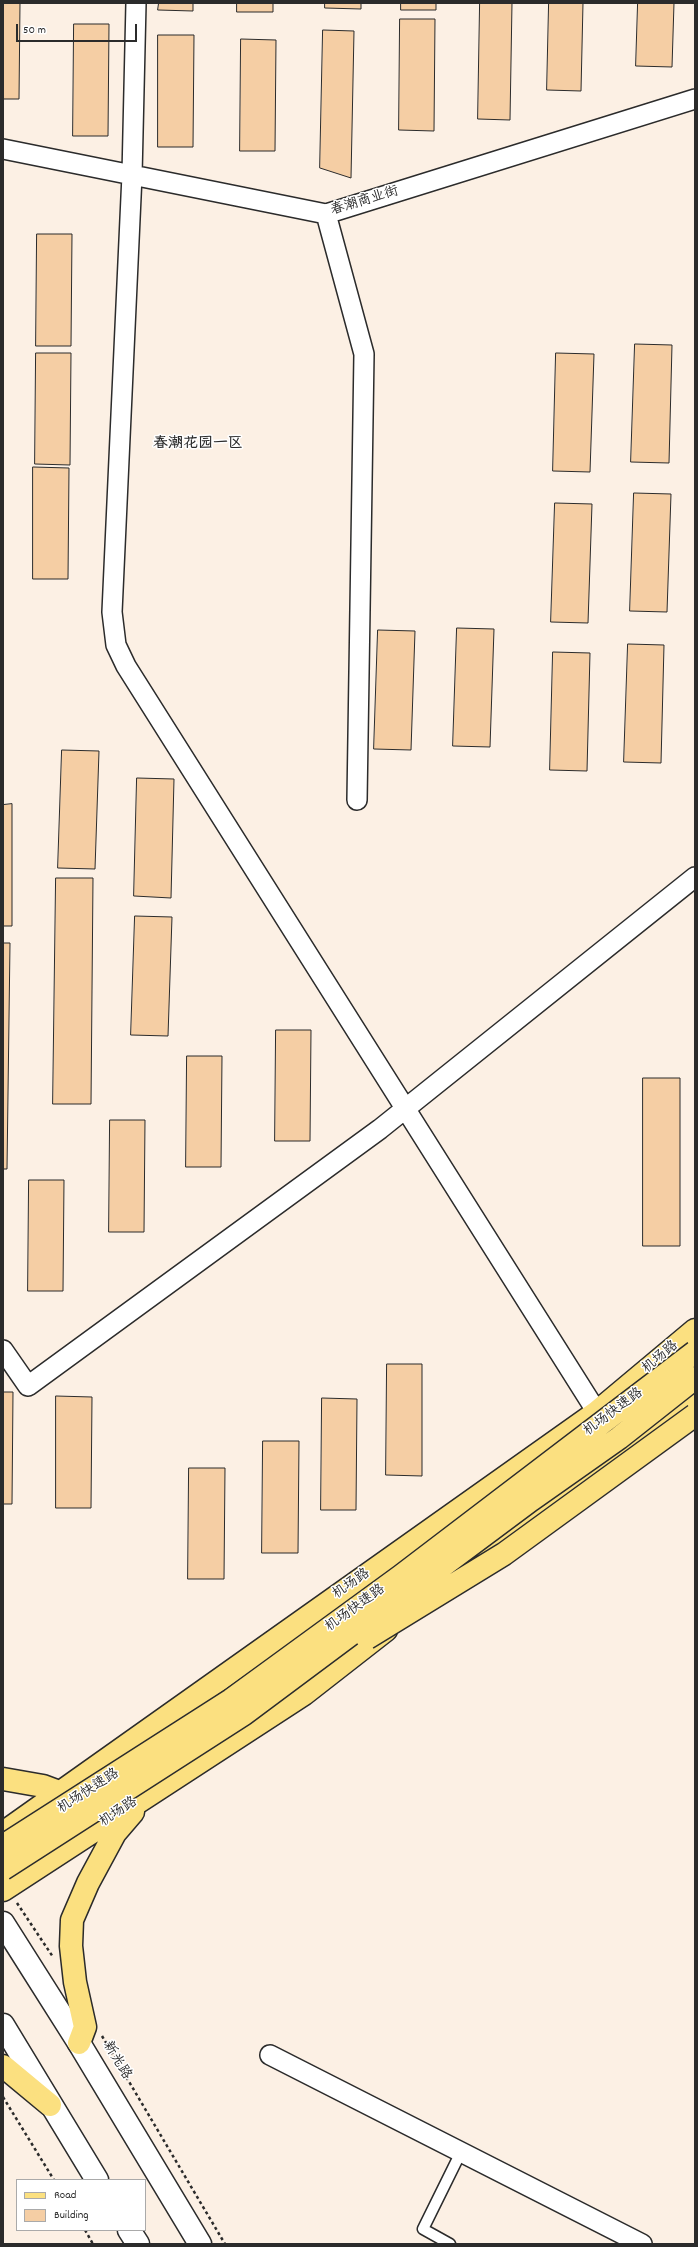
<!DOCTYPE html>
<meta charset="utf-8">
<style>
body{margin:0}
#map{position:relative;width:698px;height:2247px;overflow:hidden;background:#fcf0e4;font-family:Dekko,sans-serif}
canvas{display:block}
.frame{position:absolute;inset:0;border:4px solid #2b2b2b;pointer-events:none}
.legend{position:absolute;left:16px;top:2179px;width:130px;height:52px;box-sizing:border-box;background:#fff;border:1px solid #aaa;margin:0;padding:5px 7px;list-style:none;font-size:12px;color:#2b2b2b}
.legend li{display:flex;align-items:center;gap:8px;height:20px}
.legend b{width:20px;border:1px solid #aaa}
.scale{position:absolute;left:16px;top:24px;width:121px;height:18px;box-sizing:border-box;border:2px solid #2b2b2b;border-top:0;padding-left:5px;font-size:12px;line-height:14px;white-space:nowrap;color:#2b2b2b;-webkit-text-stroke:3px #fff;paint-order:stroke}
</style>
<div id="map">
<canvas width="698" height="2247"></canvas>
<div class="frame"></div>
<ul class="legend">
<li><b style="height:5px;background:#fbe080"></b>Road</li>
<li><b style="height:11px;background:#f5cea4"></b>Building</li>
</ul>
<div class="scale">50 m</div>
</div>
<script>
const c = document.querySelector('canvas').getContext('2d');
c.lineJoin = 'round';
function fill(path, color) { c.fillStyle = color; c.fill(path, 'evenodd'); }
function strokePath(path, color, width, dash) { c.strokeStyle = color; c.lineWidth = width; c.lineCap = dash ? 'butt' : 'round'; c.setLineDash(dash || []); c.stroke(path); }
function write(font, color, halo, rows, align = 'center') {
  c.font = font + ' Dekko,"LXGW WenKai TC",sans-serif'; c.lineWidth = 3; c.setLineDash([]); c.textBaseline = 'middle'; c.strokeStyle = halo; c.fillStyle = color; for (const [text, x, y, turn = 0] of rows) {
    c.save(); c.translate(x, y); c.rotate((+turn || 0) * Math.PI / 180); c.textAlign = isNaN(turn) ? turn : align; if (halo) c.strokeText(text, 0, 0); c.fillText(text, 0, 0); c.restore();
  }
}
const building = new Path2D(`
 M 3,3 L 20,3 L 19,99 L 3,99 Z
 M 159,3 L 193,3 L 193,11 L 158,10 Z
 M 237,3 L 273,3 L 273,12 L 237,12 Z
 M 325,3 L 361,3 L 361,9 L 325,8 Z
 M 401,3 L 436,3 L 436,10 L 401,10 Z
 M 480,3 L 512,3 L 510,120 L 478,119 Z
 M 549,3 L 583,3 L 581,91 L 547,90 Z
 M 638,3 L 674,3 L 672,67 L 636,66 Z
 M 400,19 L 435,19 L 434,131 L 399,130 Z
 M 74,24 L 109,24 L 108,136 L 73,136 Z
 M 323,30 L 354,31 L 351,178 L 320,168 Z
 M 158,35 L 194,35 L 193,147 L 158,147 Z
 M 241,39 L 276,40 L 275,151 L 240,151 Z
 M 37,234 L 72,234 L 71,346 L 36,346 Z
 M 635,344 L 672,345 L 669,463 L 631,462 Z
 M 36,353 L 71,353 L 70,465 L 35,464 Z
 M 556,353 L 594,354 L 590,472 L 553,471 Z
 M 33,467 L 69,468 L 68,579 L 33,579 Z
 M 634,493 L 671,494 L 667,612 L 630,611 Z
 M 555,503 L 592,504 L 588,623 L 551,622 Z
 M 457,628 L 494,629 L 490,747 L 453,746 Z
 M 378,630 L 415,631 L 411,750 L 374,749 Z
 M 628,644 L 664,645 L 661,763 L 624,762 Z
 M 553,652 L 590,653 L 587,771 L 550,770 Z
 M 62,750 L 99,751 L 95,869 L 58,868 Z
 M 137,778 L 174,779 L 171,898 L 134,896 Z
 M 12,804 L 12,926 L 3,926 L 3,805 Z
 M 56,878 L 93,878 L 91,1104 L 53,1104 Z
 M 135,916 L 172,917 L 168,1036 L 131,1035 Z
 M 3,943 L 10,943 L 7,1169 L 3,1169 Z
 M 276,1030 L 311,1030 L 310,1141 L 275,1141 Z
 M 187,1056 L 222,1056 L 221,1167 L 186,1167 Z
 M 643,1078 L 680,1078 L 680,1246 L 643,1246 Z
 M 110,1120 L 145,1120 L 144,1232 L 109,1232 Z
 M 29,1180 L 64,1180 L 63,1291 L 28,1291 Z
 M 387,1364 L 422,1364 L 422,1476 L 386,1475 Z
 M 3,1392 L 13,1392 L 12,1504 L 3,1504 Z
 M 56,1396 L 92,1397 L 91,1508 L 56,1508 Z
 M 322,1398 L 357,1399 L 356,1510 L 321,1510 Z
 M 263,1441 L 299,1441 L 298,1553 L 262,1553 Z
 M 189,1468 L 225,1468 L 224,1579 L 188,1579 Z`);
fill(building, '#f5cea4');
strokePath(building, '#2b2b2b', 1);
const lane = new Path2D(`
 M 450,2244 L 423,2229 L 461,2152`);
const street = new Path2D(`
 M 136,3 L 132,175 L 112,612 L 116,645 L 126,666 L 605,1425
 M 3,149 L 326,214 L 695,99
 M 326,214 L 364,354 L 357,800
 M 3,1350 L 28,1386 L 380,1129 L 695,877
 M 270,2055 L 642,2244`);
const secondary = new Path2D(`
 M 3,1923 L 79,2043 L 200,2244
 M 3,2025 L 97,2180
 M 129,2230 L 138,2244`);
const primary = new Path2D(`
 M 470,1565 L 695,1392
 M 3,1779 L 43,1786 L 59,1792
 M 3,1833 L 597,1412 L 695,1330
 M 3,1890 L 304,1694 L 386,1630
 M 79,2043 L 85,2027 L 75,1982 L 71,1946 L 72,1920 L 88,1883 L 115,1833 L 133,1812
 M 3,2066 L 50,2105`);
strokePath(lane, '#2b2b2b', 13);
strokePath(street, '#2b2b2b', 22);
strokePath(secondary, '#2b2b2b', 25);
strokePath(primary, '#2b2b2b', 25);
strokePath(new Path2D(`
 M 17,1903 L 53,1957
 M 102,2036 L 225,2244
 M 3,2097 L 54,2180
 M 85,2230 L 93,2244`), '#2b2b2b', 2.5, [3, 3]);
strokePath(lane, '#fff', 10);
strokePath(street, '#fff', 19);
strokePath(secondary, '#fff', 22);
strokePath(primary, '#fbe080', 22);
const highwayBridge = new Path2D(`
 M 367,1638 L 504,1554 L 695,1415
 M 3,1846 L 231,1700 L 401,1576 L 695,1352
 M 3,1869 L 244,1714 L 531,1500 L 619,1438 L 695,1378`);
strokePath(highwayBridge, '#2b2b2b', 25, []);
strokePath(highwayBridge, '#fbe080', 22);
write('14px', '#2b2b2b', '#fff', [
 ["春潮商业街",365,202,-17],
 ["机场路",661,1358,-40],
 ["机场快速路",614,1413,-37],
 ["机场路",352,1585,-35],
 ["机场快速路",356,1609,-36],
 ["机场快速路",89,1792,-33],
 ["机场路",119,1813,-34],
 ["新光路",116,2061,59]
]);
write('bold 15px', '#2b2b2b', '#fff', [
 ["春潮花园一区",198,445]
]);
</script>
